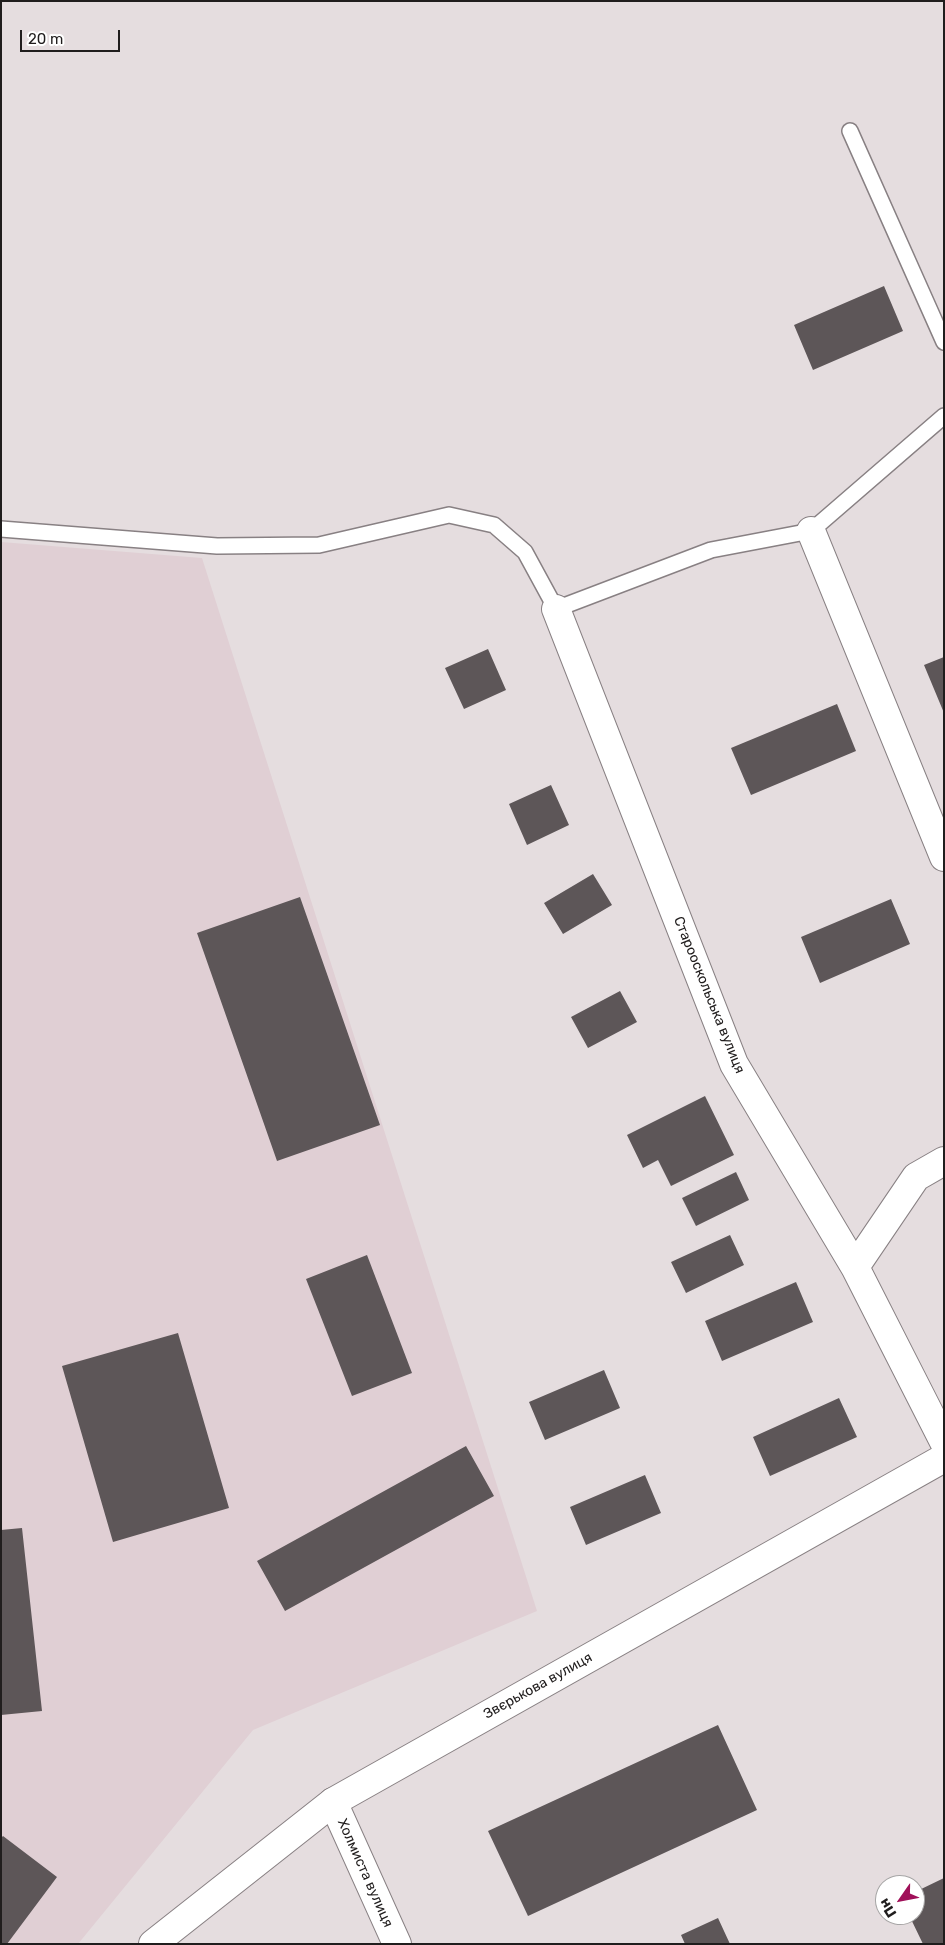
<!DOCTYPE html>
<meta charset="utf-8">
<style>
body{margin:0}
#map{position:relative;width:945px;height:1945px;overflow:hidden;background:#e5dddf;font-family:Rubik,sans-serif}
canvas{display:block}
.frame{position:absolute;inset:0;border:2px solid #201d1d;pointer-events:none}
.north{position:absolute;left:875px;top:1875px;width:50px;height:50px;box-sizing:border-box;background:#fff;border:1px solid #a6a5a5;border-radius:50%;rotate:237deg;font-size:14px;font-weight:700;line-height:20px;text-align:center;color:#201d1d}
.north::after{content:'';display:block;margin:auto;width:18px;height:22px;background:#a01059;clip-path:polygon(50% 0,100% 100%,50% 72%,0 100%)}
.scale{position:absolute;left:20px;top:30px;width:100px;height:22px;box-sizing:border-box;border:2px solid #201d1d;border-top:0;padding-left:6px;font-size:15px;line-height:18px;white-space:nowrap;color:#201d1d;-webkit-text-stroke:4px #fff;paint-order:stroke}
</style>
<div id="map">
<canvas width="945" height="1945"></canvas>
<div class="frame"></div>
<div class="north">Пн</div>
<div class="scale">20 m</div>
</div>
<script>
const c = document.querySelector('canvas').getContext('2d');
c.lineJoin = 'round';
function fill(path, color) { c.fillStyle = color; c.fill(path, 'evenodd'); }
function strokePath(path, color, width, dash) { c.strokeStyle = color; c.lineWidth = width; c.lineCap = dash ? 'butt' : 'round'; c.setLineDash(dash || []); c.stroke(path); }
function write(font, color, halo, rows, align = 'center') {
  c.font = font + ' Rubik,sans-serif'; c.lineWidth = 5; c.setLineDash([]); c.textBaseline = 'middle'; c.strokeStyle = halo; c.fillStyle = color; for (const [text, x, y, turn = 0] of rows) {
    c.save(); c.translate(x, y); c.rotate((+turn || 0) * Math.PI / 180); c.textAlign = isNaN(turn) ? turn : align; if (halo) c.strokeText(text, 0, 0); c.fillText(text, 0, 0); c.restore();
  }
}
fill(new Path2D(`
 M 1,542 L 202,558 L 537,1611 L 253,1730 L 78,1944 L 1,1944 Z`), '#e0cfd4');
fill(new Path2D(`
 M 884,286 L 903,331 L 813,370 L 794,325 Z
 M 488,649 L 506,690 L 464,709 L 445,668 Z
 M 944,657 L 944,713 L 924,665 Z
 M 837,704 L 856,751 L 751,795 L 731,748 Z
 M 551,785 L 569,825 L 527,845 L 509,804 Z
 M 593,874 L 612,905 L 563,934 L 544,903 Z
 M 300,897 L 380,1125 L 277,1161 L 197,933 Z
 M 891,899 L 910,944 L 820,983 L 801,937 Z
 M 620,991 L 637,1022 L 588,1048 L 571,1017 Z
 M 705,1096 L 734,1155 L 671,1186 L 658,1160 L 643,1168 L 627,1135 Z
 M 736,1172 L 749,1200 L 696,1226 L 682,1198 Z
 M 730,1235 L 744,1265 L 686,1293 L 671,1262 Z
 M 367,1255 L 412,1373 L 352,1396 L 306,1279 Z
 M 796,1282 L 813,1322 L 722,1361 L 705,1321 Z
 M 178,1333 L 229,1508 L 113,1542 L 62,1366 Z
 M 604,1370 L 620,1408 L 545,1440 L 529,1402 Z
 M 839,1398 L 857,1437 L 770,1476 L 753,1437 Z
 M 466,1446 L 494,1496 L 285,1611 L 257,1561 Z
 M 645,1475 L 661,1513 L 586,1545 L 570,1507 Z
 M 22,1528 L 42,1711 L 1,1715 L 1,1530 Z
 M 718,1725 L 757,1810 L 528,1916 L 488,1831 Z
 M 3,1836 L 57,1877 L 7,1944 L 1,1944 L 1,1838 Z
 M 944,1878 L 944,1944 L 923,1944 L 909,1915 L 915,1915 L 915,1892 Z
 M 718,1918 L 730,1944 L 685,1944 L 681,1935 Z`), '#5d5658');
const lane = new Path2D(`
 M 850,131 L 944,342
 M 1,529 L 217,546 L 319,545 L 449,515 L 494,525 L 525,552 L 556,609 L 711,550 L 811,531 L 944,416`);
const street = new Path2D(`
 M 811,531 L 944,857
 M 556,609 L 734,1064 L 855,1267 L 944,1442
 M 855,1267 L 916,1177 L 944,1161
 M 333,1802 L 397,1944`);
const secondary = new Path2D(`
 M 153,1944 L 333,1802 L 944,1458`);
strokePath(lane, '#888083', 18);
strokePath(street, '#888083', 30);
strokePath(secondary, '#888083', 30);
strokePath(lane, '#fff', 15);
strokePath(street, '#fff', 28);
strokePath(secondary, '#fff', 28);
write('14px', '#201d1d', '#fff', [
 ["Старооскольська вулиця",709,995,68],
 ["Звєрькова вулиця",538,1686,-29],
 ["Холмиста вулиця",365,1873,66]
]);
</script>
